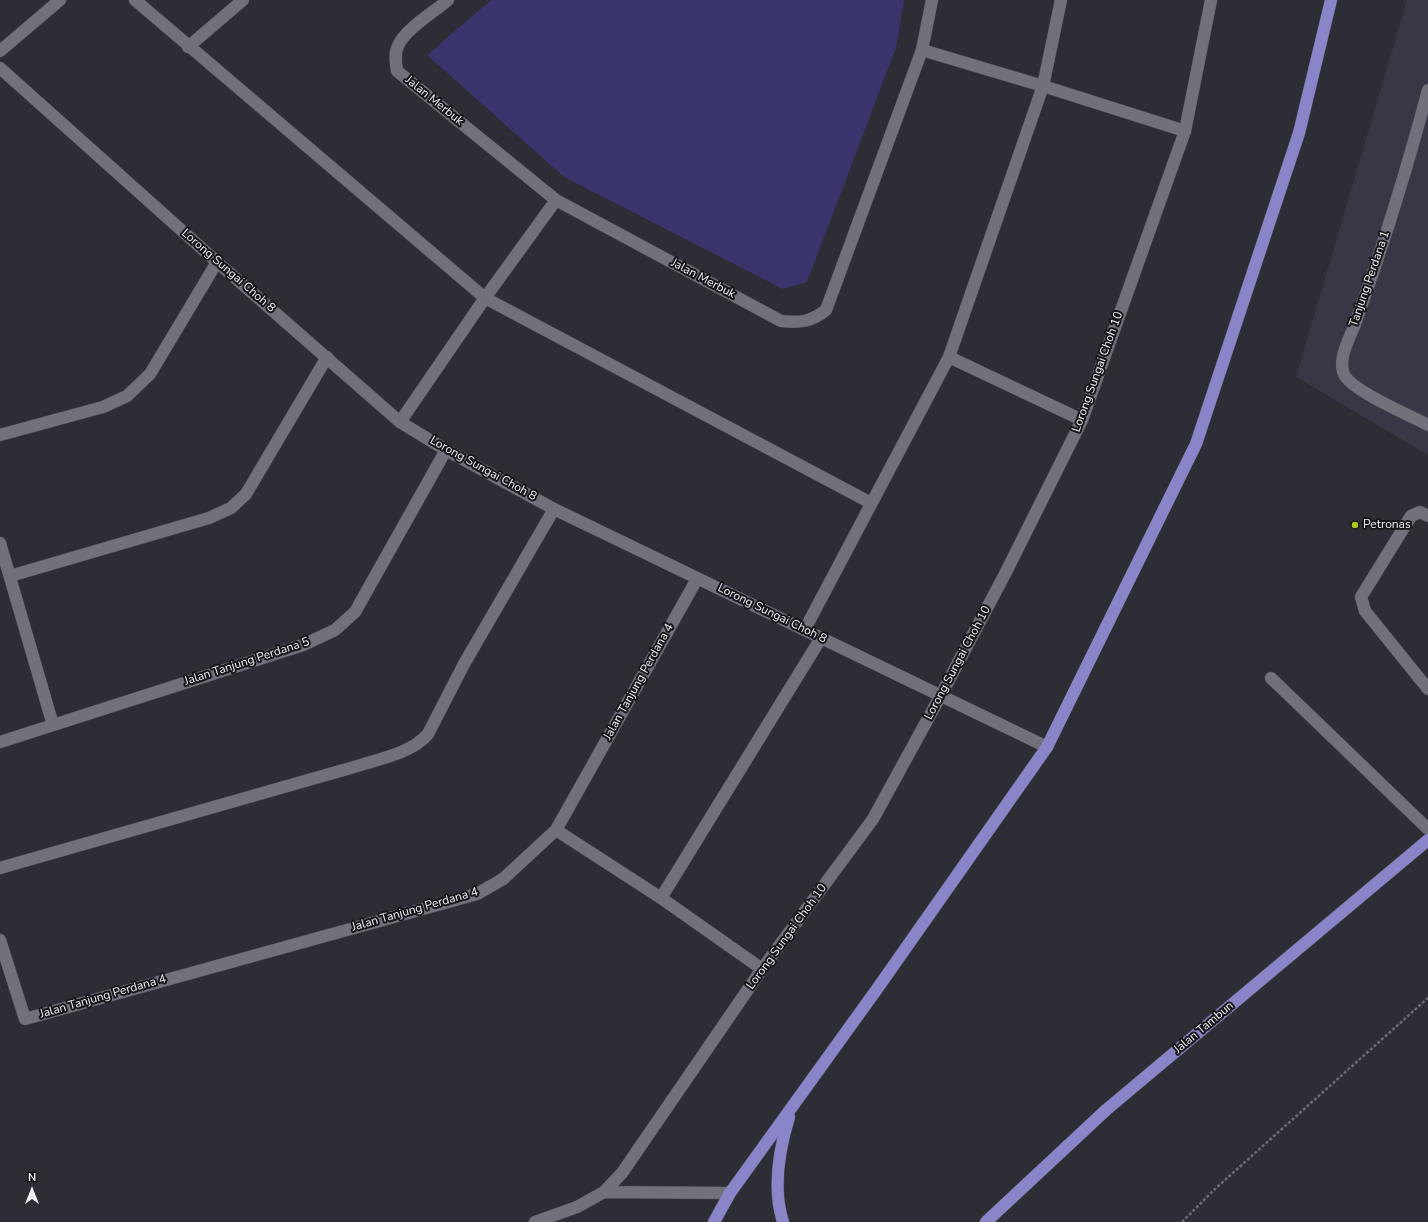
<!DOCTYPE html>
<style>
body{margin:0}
#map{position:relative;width:1428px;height:1222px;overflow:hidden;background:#2d2d36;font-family:"Nunito Sans",sans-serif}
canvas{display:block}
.north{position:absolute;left:12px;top:1170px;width:40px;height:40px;-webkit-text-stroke:3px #16161a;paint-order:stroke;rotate:0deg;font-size:11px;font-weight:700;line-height:16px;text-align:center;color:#f0f0f6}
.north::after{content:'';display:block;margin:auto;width:14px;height:18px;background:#f0f0f6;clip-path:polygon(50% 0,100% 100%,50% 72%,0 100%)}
</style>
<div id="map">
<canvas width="1428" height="1222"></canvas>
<div class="north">N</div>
</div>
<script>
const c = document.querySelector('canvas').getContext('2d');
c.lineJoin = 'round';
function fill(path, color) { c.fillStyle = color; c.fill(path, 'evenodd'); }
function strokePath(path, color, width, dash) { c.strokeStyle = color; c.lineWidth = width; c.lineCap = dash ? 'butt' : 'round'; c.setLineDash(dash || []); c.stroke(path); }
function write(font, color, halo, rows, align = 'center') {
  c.font = font + ' "Nunito Sans",sans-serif'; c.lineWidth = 4; c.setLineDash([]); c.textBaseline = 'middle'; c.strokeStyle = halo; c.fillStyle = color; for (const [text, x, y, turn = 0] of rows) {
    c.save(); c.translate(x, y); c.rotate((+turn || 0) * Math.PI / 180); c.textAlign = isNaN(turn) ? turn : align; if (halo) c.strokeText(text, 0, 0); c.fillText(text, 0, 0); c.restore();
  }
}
fill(new Path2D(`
 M 1407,0 L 1428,0 L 1428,455 L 1296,377 Z`), '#373746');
fill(new Path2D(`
 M 491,0 L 904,0 L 896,48 L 807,282 L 783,289 L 564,177 L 427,55 Z`), '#39346b');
const lane = new Path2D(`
 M 135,0 L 485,298 L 871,503
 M 188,47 L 243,0
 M 922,50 L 1043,86 L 1185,131
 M 949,357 L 1082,420
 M 400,422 L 485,298 L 556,200
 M 1428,516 L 1420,512 L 1411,516 L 1361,597 L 1365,611 L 1428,689
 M 10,576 L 209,518 L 231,508 L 246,494 L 327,357
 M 805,629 L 949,357 L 1043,86 L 1061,0
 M 1271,678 L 1428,829
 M 0,868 L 354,767 C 378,759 411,754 428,734 L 464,664 L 554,509
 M 661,898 L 821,638`);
const street = new Path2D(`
 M 448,0 C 434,12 405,29 398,46 C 394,54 396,64 397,71 L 556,200 L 781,321 C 800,323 811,322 826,310 L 922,50 L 932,0
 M 0,51 L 60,0
 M 0,68 L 217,262 L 400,422 L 446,450 L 554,509 L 1047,747
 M 1428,90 C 1407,169 1383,247 1355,324 C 1350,338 1336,361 1345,376 C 1355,392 1409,415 1428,425
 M 0,435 L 103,407 L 127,396 L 150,374 L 217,262
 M 0,543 L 53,725
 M 0,742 L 303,645 L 335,630 L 355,612 L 446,450
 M 556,830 L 661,898 L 762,969
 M 0,940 L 25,1019 L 477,894 L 503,879 L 556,830 L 697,579
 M 604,1192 L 730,1193
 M 535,1222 L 577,1207 L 604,1192 L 622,1173 L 762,969 L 873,819 L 941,695 L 1006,572 L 1082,420 L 1185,131 L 1211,0`);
const primary = new Path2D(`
 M 714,1222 L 730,1193 L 877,989 L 1047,747 L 1196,444 L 1299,133 L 1331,0
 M 783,1222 C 772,1188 779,1150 789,1117
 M 986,1222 L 1106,1110 L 1428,840`);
strokePath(lane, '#4a4a52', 13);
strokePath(street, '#4a4a52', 13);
strokePath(primary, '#4a4a52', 13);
strokePath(new Path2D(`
 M 1182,1222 L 1216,1188 L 1428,998`), '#6b6b73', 2.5, [3, 2]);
strokePath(lane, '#71717c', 12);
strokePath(street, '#71717c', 12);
strokePath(primary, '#8985c8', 12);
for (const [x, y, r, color] of [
 [1355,525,4,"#a9c71b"]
]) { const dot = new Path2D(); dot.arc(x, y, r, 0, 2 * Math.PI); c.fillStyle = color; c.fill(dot); strokePath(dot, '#16161a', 1.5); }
write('12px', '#f0f0f6', '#16161a', [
 ["Jalan Merbuk",434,101,39],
 ["Lorong Sungai Choh 8",228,271,41],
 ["Jalan Merbuk",703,279,28],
 ["Tanjung Perdana 1",1370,279,-71],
 ["Lorong Sungai Choh 10",1098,372,-70],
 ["Lorong Sungai Choh 8",483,469,29],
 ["Lorong Sungai Choh 8",772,614,26],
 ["Jalan Tanjung Perdana 5",247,662,-18],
 ["Lorong Sungai Choh 10",958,663,-62],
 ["Jalan Tanjung Perdana 4",639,682,-61],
 ["Jalan Tanjung Perdana 4",415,910,-16],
 ["Lorong Sungai Choh 10",787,937,-54],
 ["Jalan Tanjung Perdana 4",103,997,-16],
 ["Jalan Tambun",1204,1028,-40]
]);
write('12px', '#f0f0f6', '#16161a', [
 ["Petronas",1363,525]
], 'left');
</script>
